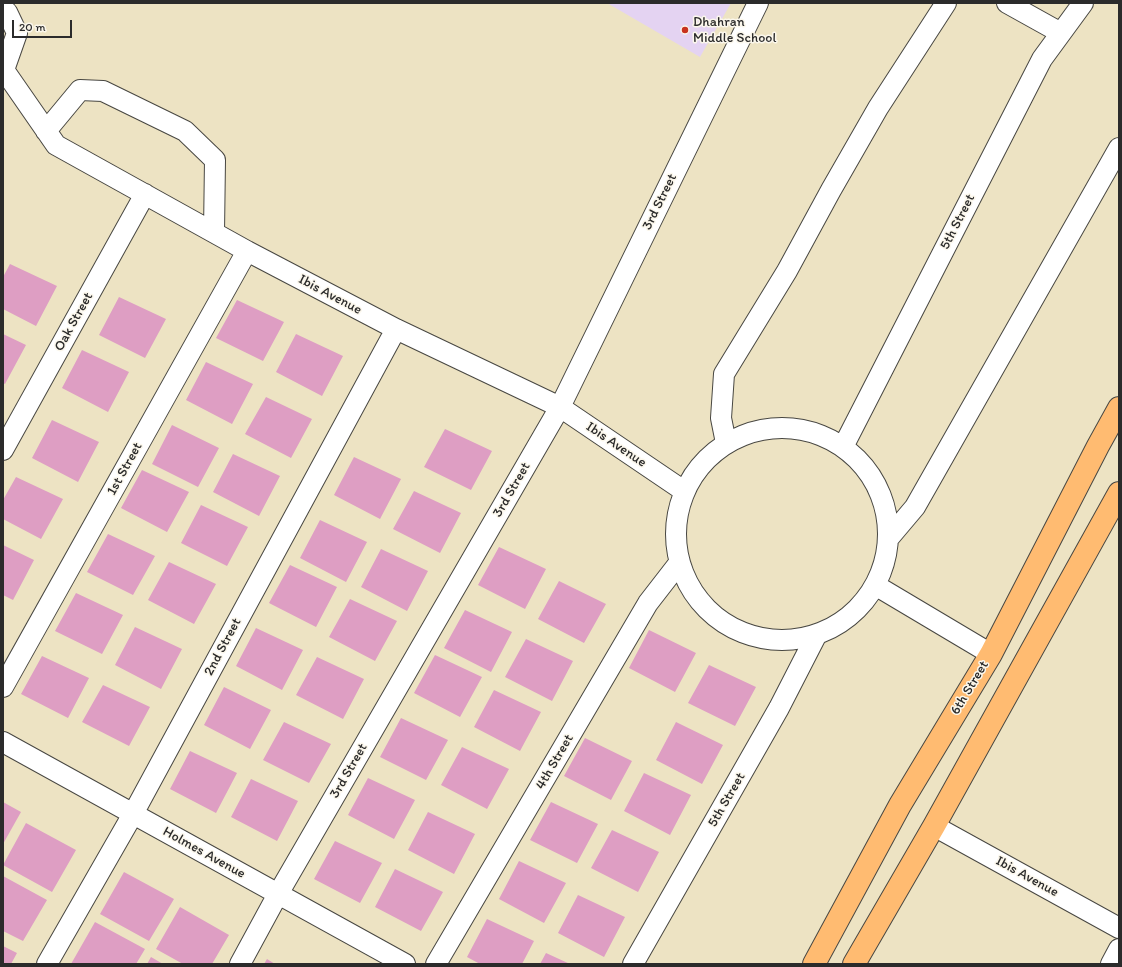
<!DOCTYPE html>
<style>
body{margin:0}
#map{position:relative;width:1122px;height:967px;overflow:hidden;background:#ede3c3;font-family:Itim,sans-serif}
canvas{display:block}
.frame{position:absolute;inset:0;border:4px solid #2b2b2b;pointer-events:none}
.scale{position:absolute;left:12px;top:20px;width:60px;height:18px;box-sizing:border-box;border:2px solid #2b2b2b;border-top:0;padding-left:5px;font-size:12px;line-height:14px;white-space:nowrap;color:#2b2b2b;-webkit-text-stroke:3px #fbf7ec;paint-order:stroke}
</style>
<div id="map">
<canvas width="1122" height="967"></canvas>
<div class="frame"></div>
<div class="scale">20 m</div>
</div>
<script>
const c = document.querySelector('canvas').getContext('2d');
c.lineJoin = 'round';
function fill(path, color) { c.fillStyle = color; c.fill(path, 'evenodd'); }
function strokePath(path, color, width, dash) { c.strokeStyle = color; c.lineWidth = width; c.lineCap = dash ? 'butt' : 'round'; c.setLineDash(dash || []); c.stroke(path); }
function write(font, color, halo, rows, align = 'center') {
  c.font = font + ' Itim,sans-serif'; c.lineWidth = 3; c.setLineDash([]); c.textBaseline = 'middle'; c.strokeStyle = halo; c.fillStyle = color; for (const [text, x, y, turn = 0] of rows) {
    c.save(); c.translate(x, y); c.rotate((+turn || 0) * Math.PI / 180); c.textAlign = isNaN(turn) ? turn : align; if (halo) c.strokeText(text, 0, 0); c.fillText(text, 0, 0); c.restore();
  }
}
fill(new Path2D(`
 M 607,3 L 731,3 L 700,57 Z`), '#e4d3f2');
fill(new Path2D(`
 M 10,264 L 57,286 L 36,326 L 3,309 L 3,277 Z
 M 119,297 L 166,319 L 145,358 L 99,335 Z
 M 237,300 L 284,322 L 263,361 L 216,338 Z
 M 3,334 L 26,345 L 5,384 L 3,383 Z
 M 296,334 L 343,356 L 322,396 L 276,372 Z
 M 82,350 L 129,372 L 108,412 L 62,388 Z
 M 206,362 L 253,384 L 232,424 L 186,400 Z
 M 266,397 L 312,419 L 291,458 L 245,434 Z
 M 52,420 L 99,442 L 78,482 L 32,458 Z
 M 172,425 L 219,448 L 198,487 L 152,464 Z
 M 445,429 L 492,451 L 471,490 L 424,467 Z
 M 233,454 L 280,476 L 259,516 L 213,492 Z
 M 354,457 L 401,479 L 380,519 L 334,495 Z
 M 142,470 L 189,492 L 167,532 L 121,508 Z
 M 16,477 L 63,499 L 41,539 L 3,519 L 3,500 Z
 M 414,491 L 461,513 L 440,553 L 393,529 Z
 M 201,505 L 248,527 L 227,566 L 181,543 Z
 M 320,520 L 367,542 L 346,582 L 300,558 Z
 M 108,534 L 155,556 L 133,595 L 87,572 Z
 M 3,545 L 34,560 L 13,600 L 3,595 Z
 M 499,547 L 546,569 L 525,609 L 478,585 Z
 M 381,549 L 428,571 L 407,611 L 361,587 Z
 M 169,562 L 216,584 L 194,624 L 148,600 Z
 M 290,565 L 337,587 L 316,627 L 269,603 Z
 M 559,581 L 606,604 L 584,643 L 538,619 Z
 M 76,593 L 123,615 L 102,654 L 55,631 Z
 M 350,599 L 397,621 L 375,661 L 329,637 Z
 M 465,610 L 512,632 L 491,672 L 444,648 Z
 M 135,627 L 182,649 L 161,689 L 115,665 Z
 M 256,628 L 303,650 L 282,690 L 236,666 Z
 M 649,630 L 696,653 L 675,692 L 629,668 Z
 M 526,639 L 573,661 L 552,701 L 505,677 Z
 M 435,655 L 482,677 L 460,717 L 414,693 Z
 M 42,656 L 89,678 L 68,718 L 21,694 Z
 M 317,657 L 364,679 L 343,719 L 296,695 Z
 M 709,665 L 756,687 L 735,726 L 688,703 Z
 M 103,685 L 150,707 L 129,746 L 82,722 Z
 M 224,687 L 271,710 L 250,749 L 204,725 Z
 M 494,690 L 541,712 L 520,751 L 474,727 Z
 M 401,718 L 448,740 L 426,780 L 380,757 Z
 M 284,722 L 331,744 L 309,783 L 263,760 Z
 M 676,722 L 723,745 L 702,784 L 656,760 Z
 M 585,738 L 632,761 L 611,800 L 564,776 Z
 M 462,747 L 509,769 L 487,809 L 441,785 Z
 M 190,751 L 237,773 L 216,813 L 170,789 Z
 M 644,773 L 691,795 L 670,835 L 624,811 Z
 M 368,778 L 415,800 L 394,839 L 348,815 Z
 M 251,779 L 298,801 L 277,841 L 231,817 Z
 M 3,802 L 21,812 L 3,844 Z
 M 551,802 L 598,824 L 577,863 L 530,840 Z
 M 428,812 L 475,834 L 454,874 L 408,850 Z
 M 26,823 L 76,850 L 52,892 L 3,865 Z
 M 612,830 L 659,852 L 638,892 L 591,868 Z
 M 335,841 L 382,863 L 360,903 L 314,879 Z
 M 519,861 L 566,883 L 544,923 L 499,899 Z
 M 395,869 L 443,892 L 421,931 L 375,907 Z
 M 124,872 L 174,899 L 149,941 L 100,914 Z
 M 3,876 L 47,900 L 23,941 L 3,931 Z
 M 578,895 L 625,917 L 604,957 L 558,933 Z
 M 180,907 L 229,935 L 212,964 L 183,964 L 156,949 Z
 M 487,919 L 534,941 L 522,964 L 480,964 L 467,957 Z
 M 95,922 L 145,949 L 136,964 L 71,964 Z
 M 3,946 L 17,953 L 11,964 L 3,964 Z
 M 546,953 L 570,964 L 540,964 Z
 M 151,957 L 163,964 L 147,964 Z
 M 267,959 L 275,964 L 264,964 Z`), '#de9ec3');
const minor = new Path2D(`
 M 1007,3 L 1061,33
 M 3,10 L 7,12 L 17,33 L 4,70 L 3,70
 M 3,73 L 4,70 L 56,145 L 247,251 L 396,329 L 560,407 L 684,491
 M 46,131 L 80,90 L 103,91 L 185,131 L 215,160 L 214,232
 M676 534a106 106 0 1 1 212 0a106 106 0 1 1-212 0Z
 M 726,443 L 721,418 L 724,374 L 787,271 L 831,190 L 878,108 L 946,3
 M 843,447 L 1042,59 L 1083,3
 M 3,450 L 145,194
 M 888,533 L 888,539 L 915,507 L 1119,148
 M 875,585 L 991,654
 M 3,687 L 247,251
 M 3,742 L 405,964
 M 934,826 L 1119,928
 M 47,964 L 133,814 L 396,329
 M 240,964 L 278,894 L 560,407 L 758,3
 M 436,964 L 648,603 L 679,563
 M 633,964 L 779,708 L 817,634
 M 1111,964 L 1119,949`);
const major = new Path2D(`
 M 814,964 L 900,805 L 991,654 L 1098,446 L 1119,408
 M 854,964 L 934,826 L 1119,493`);
strokePath(minor, '#484742', 22);
strokePath(major, '#484742', 24);
strokePath(minor, '#fff', 20);
strokePath(major, '#ffbb71', 22);
for (const [x, y, r, color] of [
 [685,30,4,"#c8321e"]
]) { const dot = new Path2D(); dot.arc(x, y, r, 0, 2 * Math.PI); c.fillStyle = color; c.fill(dot); strokePath(dot, '#fbf7ec', 1.5); }
write('14px', '#2b2b2b', '#fbf7ec', [
 ["Dhahran",693,22],
 ["Middle School",693,38]
], 'left');
write('14px', '#2b2b2b', '#fbf7ec', [
 ["3rd Street",660,202,-64],
 ["5th Street",958,222,-63],
 ["Ibis Avenue",330,295,28],
 ["Oak Street",74,322,-61],
 ["Ibis Avenue",616,445,34],
 ["1st Street",125,469,-61],
 ["3rd Street",512,490,-60],
 ["2nd Street",223,647,-62],
 ["6th Street",970,688,-59],
 ["4th Street",555,762,-60],
 ["3rd Street",349,771,-60],
 ["5th Street",727,800,-60],
 ["Holmes Avenue",204,853,29],
 ["Ibis Avenue",1027,877,29]
]);
</script>
